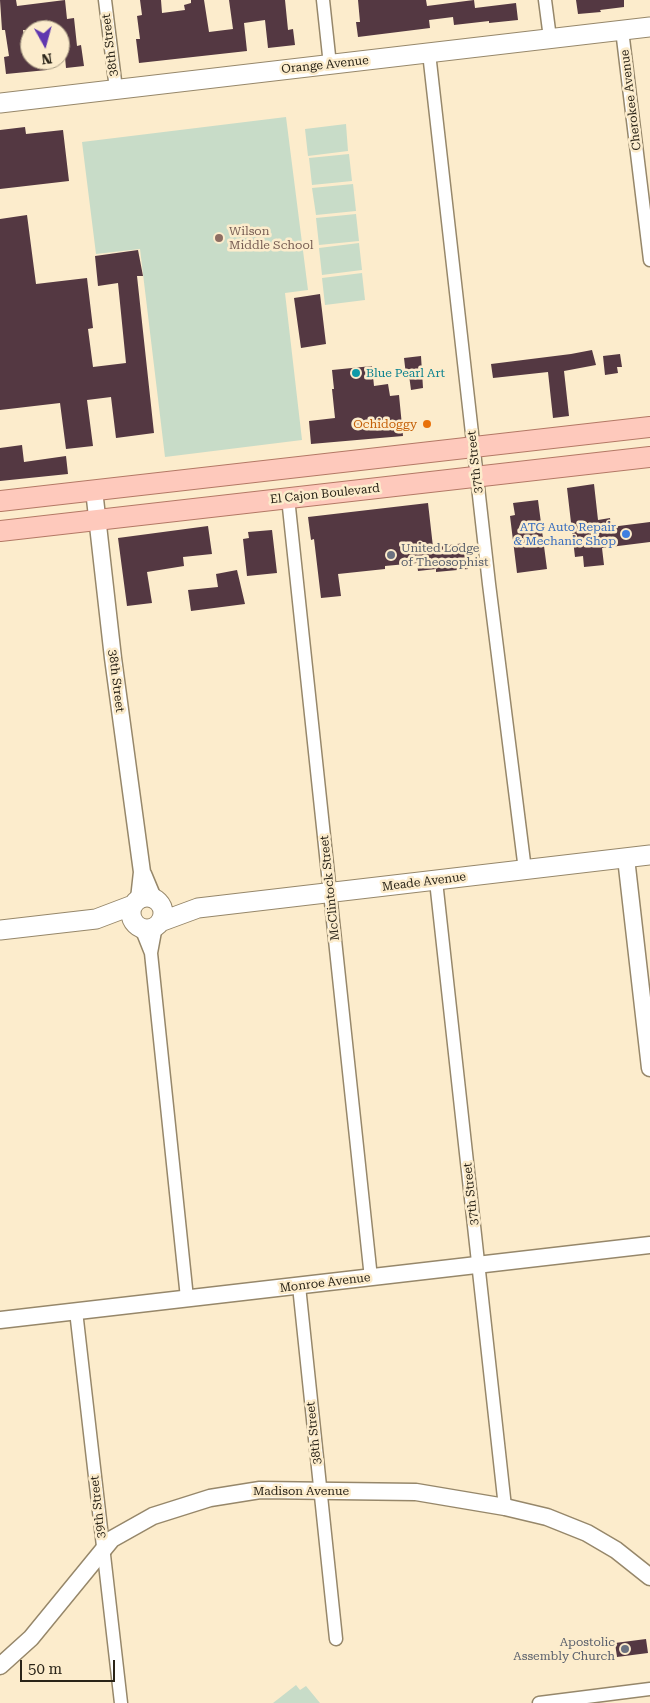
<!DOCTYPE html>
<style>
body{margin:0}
#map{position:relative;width:650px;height:1703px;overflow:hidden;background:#fceccc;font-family:"Roboto Serif",serif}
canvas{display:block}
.north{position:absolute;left:20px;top:20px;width:50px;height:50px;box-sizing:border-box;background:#fceccc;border:1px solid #a89c84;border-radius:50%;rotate:173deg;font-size:14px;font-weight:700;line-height:20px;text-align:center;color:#2a2418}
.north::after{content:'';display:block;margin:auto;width:18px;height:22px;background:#6037af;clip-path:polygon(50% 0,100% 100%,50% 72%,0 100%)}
.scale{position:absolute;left:20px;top:1660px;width:95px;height:22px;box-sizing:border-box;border:2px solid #2a2418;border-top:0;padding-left:6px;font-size:15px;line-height:18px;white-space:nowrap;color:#2a2418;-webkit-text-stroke:4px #fceccc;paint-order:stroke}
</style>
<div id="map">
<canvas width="650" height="1703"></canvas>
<div class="north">N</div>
<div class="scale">50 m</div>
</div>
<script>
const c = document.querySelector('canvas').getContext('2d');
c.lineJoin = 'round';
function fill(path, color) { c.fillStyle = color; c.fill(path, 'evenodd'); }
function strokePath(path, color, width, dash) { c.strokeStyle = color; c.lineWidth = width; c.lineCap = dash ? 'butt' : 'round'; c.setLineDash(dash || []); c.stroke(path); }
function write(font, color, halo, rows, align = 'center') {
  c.font = font + ' "Roboto Serif",serif'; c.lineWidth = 5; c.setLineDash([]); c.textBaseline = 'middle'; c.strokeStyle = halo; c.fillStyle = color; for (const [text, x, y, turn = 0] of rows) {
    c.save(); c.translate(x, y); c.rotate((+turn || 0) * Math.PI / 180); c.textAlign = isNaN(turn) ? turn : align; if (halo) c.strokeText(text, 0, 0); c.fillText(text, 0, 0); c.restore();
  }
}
fill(new Path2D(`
 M 286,117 L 308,290 L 285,293 L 302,440 L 165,457 L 140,249 L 96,254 L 82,142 Z
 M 346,124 L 348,151 L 308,156 L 305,129 Z
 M 349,154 L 352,181 L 312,185 L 309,158 Z
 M 353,184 L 356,211 L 316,215 L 312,188 Z
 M 356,214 L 359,241 L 319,245 L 316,218 Z
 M 359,243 L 362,270 L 322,275 L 319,248 Z
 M 362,273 L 365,300 L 325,305 L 322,278 Z
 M 296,1685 L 300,1690 L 306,1686 L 320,1703 L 273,1703 Z`), '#c8dcc8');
fill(new Path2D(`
 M 0,0 L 16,0 L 17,6 L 65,0 L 67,19 L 74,18 L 77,46 L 81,45 L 84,66 L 66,68 L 65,57 L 60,58 L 60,30 L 23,30 L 26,51 L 30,51 L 30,60 L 46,60 L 47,70 L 6,74 L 4,57 L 9,56 L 5,30 L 2,30 Z
 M 140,0 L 161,0 L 162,13 L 185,10 L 184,5 L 191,3 L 191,0 L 204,0 L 209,32 L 233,29 L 229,0 L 285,0 L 288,30 L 293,29 L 295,45 L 268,48 L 265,20 L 244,23 L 247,51 L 139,63 L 136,39 L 140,39 L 137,16 L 142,15 Z
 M 358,0 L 426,0 L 427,6 L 474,0 L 475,8 L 516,3 L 518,20 L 489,23 L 489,21 L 454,25 L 453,17 L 429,20 L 430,28 L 358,37 L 356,22 L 360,22 Z
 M 576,0 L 624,0 L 624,7 L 600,10 L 601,12 L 578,14 Z
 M 25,127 L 26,134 L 63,130 L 69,181 L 0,189 L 0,130 Z
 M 27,215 L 36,284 L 87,278 L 93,328 L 88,329 L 93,367 L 126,363 L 118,283 L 98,286 L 95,256 L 138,250 L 143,276 L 137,276 L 154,433 L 116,438 L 111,397 L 87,400 L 93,446 L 66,449 L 60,403 L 0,410 L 0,219 Z
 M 320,294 L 326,344 L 301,348 L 294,298 Z
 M 592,350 L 596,365 L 564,371 L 569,416 L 553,418 L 548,372 L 493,378 L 491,364 L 571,354 Z
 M 620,354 L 622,367 L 617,367 L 618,373 L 605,375 L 603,356 Z
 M 421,356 L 423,388 L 411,390 L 409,375 L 406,375 L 404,358 Z
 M 372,366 L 374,386 L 388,384 L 390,396 L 399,395 L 403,436 L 311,444 L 309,421 L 335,418 L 332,389 L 334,389 L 332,370 Z
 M 22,445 L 24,462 L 66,456 L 68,474 L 0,481 L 0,448 Z
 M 594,484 L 598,520 L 610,518 L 611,527 L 650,522 L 650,542 L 602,548 L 604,565 L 584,567 L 583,556 L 575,557 L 567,488 Z
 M 538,500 L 547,569 L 517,573 L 510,516 L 515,515 L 513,503 Z
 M 428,503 L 433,547 L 465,543 L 468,569 L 436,572 L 436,569 L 418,571 L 417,563 L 385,566 L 385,569 L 338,574 L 341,596 L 321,598 L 314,539 L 311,540 L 308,517 Z
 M 208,526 L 212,554 L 183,557 L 184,566 L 147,572 L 152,603 L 127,606 L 118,538 Z
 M 272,530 L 277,573 L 247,576 L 243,539 L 249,538 L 248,532 Z
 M 237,570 L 245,604 L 191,611 L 188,590 L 218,587 L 216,574 Z
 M 646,1639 L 648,1653 L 617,1657 L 615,1643 Z`), '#543842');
const minor = new Path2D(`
 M 105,0 L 116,89
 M 323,0 L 330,65
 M 545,0 L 550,38
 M 622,30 L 650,260
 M 429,53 L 489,584 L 525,870
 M 288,498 L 371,1278
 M 436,881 L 505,1507
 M 141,928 L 151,953 L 187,1298
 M 151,953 L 156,926
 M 299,1286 L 336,1639
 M 76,1311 L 121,1703
 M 539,1703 L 650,1689`);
const tertiary = new Path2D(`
 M 94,490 L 113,658 L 142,872 L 139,899
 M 626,858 L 650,1068
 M 143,874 L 153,898
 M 0,1320 L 650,1245
 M 0,1666 L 31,1638 L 112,1539 L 153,1516 L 210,1498 L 260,1490 L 416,1492 L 505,1507 L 547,1517 L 587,1533 L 616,1550 L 650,1577`);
const secondary = new Path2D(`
 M 0,103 L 650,27
 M131 913a16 16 0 1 1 32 0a16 16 0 1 1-32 0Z
 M 160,922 L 198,908 L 650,855
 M 0,930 L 96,919 L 133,905`);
const primary = new Path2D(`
 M 0,501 L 650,427
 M 0,531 L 650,457`);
strokePath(minor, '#96876a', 15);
strokePath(tertiary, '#96876a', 19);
strokePath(secondary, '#96876a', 21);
strokePath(primary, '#b37865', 22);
strokePath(minor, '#fff', 12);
strokePath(tertiary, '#fff', 16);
strokePath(secondary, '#fff', 19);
strokePath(primary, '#fec9bc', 20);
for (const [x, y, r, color] of [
 [219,238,5,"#8d6e63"],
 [356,373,5,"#0f9aa8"],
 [427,424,5,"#e8710a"],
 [626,534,5,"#3f7fe0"],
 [391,555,5,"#6b7280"],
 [625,1649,5,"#6b7280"]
]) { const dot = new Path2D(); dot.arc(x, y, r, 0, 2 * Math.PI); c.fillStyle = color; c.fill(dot); strokePath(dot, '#fceccc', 2); }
write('12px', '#2a2418', '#fceccc', [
 ["38th Street",110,45,-97],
 ["Orange Avenue",325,65,-6],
 ["Cherokee Avenue",631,100,-97],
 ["37th Street",475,462,-96],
 ["El Cajon Boulevard",325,494,-6],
 ["38th Street",116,681,83],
 ["Meade Avenue",424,882,-7],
 ["McClintock Street",330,888,-96],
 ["37th Street",471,1194,-96],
 ["Monroe Avenue",325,1283,-7],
 ["38th Street",314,1433,-96],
 ["Madison Avenue",301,1491],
 ["39th Street",98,1507,-96]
]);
write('12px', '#785e54', '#fceccc', [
 ["Wilson",229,231],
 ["Middle School",229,245]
], 'left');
write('12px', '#0d838f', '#fceccc', [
 ["Blue Pearl Art",366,373]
], 'left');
write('12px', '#c56008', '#fceccc', [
 ["Ochidoggy",417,424]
], 'right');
write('12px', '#366cbe', '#fceccc', [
 ["ATG Auto Repair",616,527],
 ["& Mechanic Shop",616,541]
], 'right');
write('12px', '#5b616d', '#fceccc', [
 ["United Lodge",401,548],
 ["of Theosophist",401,562],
 ["Apostolic",615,1642,"right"],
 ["Assembly Church",615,1656,"right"]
], 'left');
</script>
